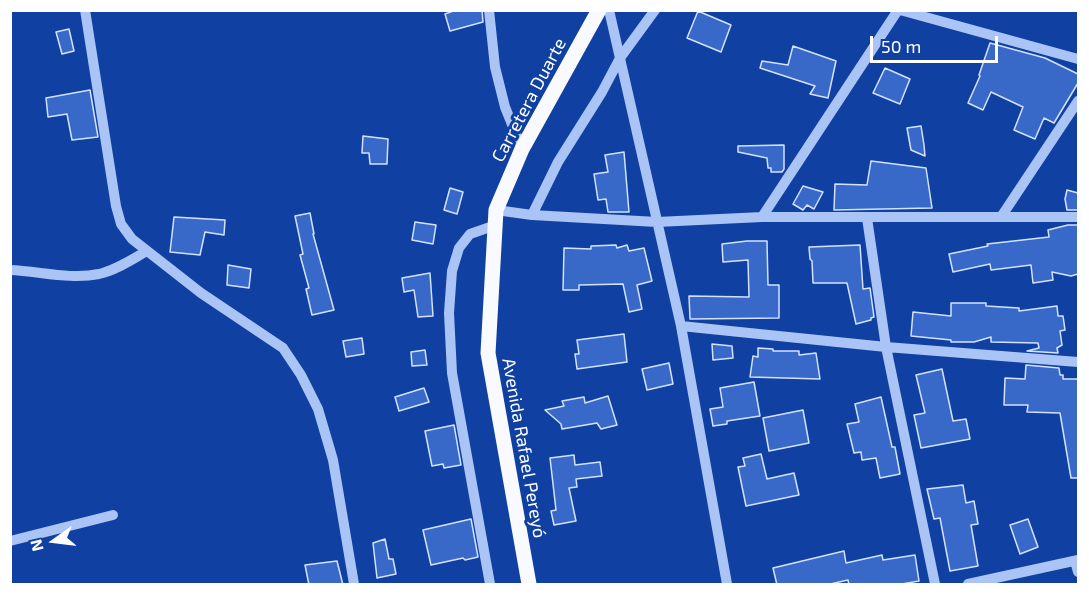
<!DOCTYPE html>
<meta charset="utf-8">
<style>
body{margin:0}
#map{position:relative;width:1089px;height:595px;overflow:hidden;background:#1040a2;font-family:"Exo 2",sans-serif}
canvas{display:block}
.frame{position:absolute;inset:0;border:12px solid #fff;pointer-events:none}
.north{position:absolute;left:24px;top:511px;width:60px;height:60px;-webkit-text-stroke:4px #1040a2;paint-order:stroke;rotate:256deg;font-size:16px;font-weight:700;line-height:24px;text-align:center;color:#fff}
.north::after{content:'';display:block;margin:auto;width:21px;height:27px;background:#fff;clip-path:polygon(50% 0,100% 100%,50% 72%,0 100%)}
.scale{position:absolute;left:870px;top:36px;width:128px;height:27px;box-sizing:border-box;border:3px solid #fff;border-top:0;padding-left:8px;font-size:18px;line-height:21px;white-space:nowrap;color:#fff;-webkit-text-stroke:4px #1040a2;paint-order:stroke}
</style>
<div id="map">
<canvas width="1089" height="595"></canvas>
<div class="frame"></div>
<div class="north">N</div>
<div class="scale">50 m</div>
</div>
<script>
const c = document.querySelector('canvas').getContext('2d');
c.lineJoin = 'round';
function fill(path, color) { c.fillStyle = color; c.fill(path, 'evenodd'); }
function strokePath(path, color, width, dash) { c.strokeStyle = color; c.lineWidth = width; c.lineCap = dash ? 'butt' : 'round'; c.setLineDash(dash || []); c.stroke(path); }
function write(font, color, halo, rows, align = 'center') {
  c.font = font + ' "Exo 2",sans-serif'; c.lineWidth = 6; c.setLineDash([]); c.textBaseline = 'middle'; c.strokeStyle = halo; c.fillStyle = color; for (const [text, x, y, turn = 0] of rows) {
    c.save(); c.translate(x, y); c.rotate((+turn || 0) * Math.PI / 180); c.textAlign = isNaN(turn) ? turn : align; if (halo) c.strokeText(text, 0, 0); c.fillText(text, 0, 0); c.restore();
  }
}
const building = new Path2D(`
 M 456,10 L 482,10 L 483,22 L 450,31 L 445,14 Z
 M 698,11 L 731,25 L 721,52 L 687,38 Z
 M 69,29 L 74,51 L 62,54 L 56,32 Z
 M 990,43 L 1045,58 L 1078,74 L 1078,83 L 1054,123 L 1044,118 L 1035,139 L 1014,130 L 1023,107 L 991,92 L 983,110 L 968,103 L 980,76 L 979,75 Z
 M 793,46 L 836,61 L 828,98 L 810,94 L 815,86 L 760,68 L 762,61 L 788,65 Z
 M 885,68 L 910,79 L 900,104 L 873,93 Z
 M 90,90 L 98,137 L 72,140 L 67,114 L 48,117 L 46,98 Z
 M 921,126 L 924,145 L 925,156 L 911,150 L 907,128 Z
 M 363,136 L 388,139 L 387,164 L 370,164 L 369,153 L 362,153 Z
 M 784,145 L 784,169 L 782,172 L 771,172 L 771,168 L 768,168 L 767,158 L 738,152 L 738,146 Z
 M 624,152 L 629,212 L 608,212 L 606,199 L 598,200 L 594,174 L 608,172 L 605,155 Z
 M 871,161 L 926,168 L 932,208 L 834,210 L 835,184 L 867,185 Z
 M 803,186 L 823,192 L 814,209 L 807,205 L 803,210 L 793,204 Z
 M 450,188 L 463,192 L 457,214 L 444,210 Z
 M 1067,190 L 1078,193 L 1078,210 L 1067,210 L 1065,199 Z
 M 310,213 L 314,234 L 313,234 L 334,310 L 312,315 L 306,289 L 309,288 L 300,255 L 303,254 L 295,216 Z
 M 174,217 L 225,220 L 224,235 L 205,232 L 200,255 L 170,252 Z
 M 415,222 L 436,225 L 433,244 L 412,240 Z
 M 1078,225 L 1078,274 L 1071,276 L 1052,272 L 1053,280 L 1033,283 L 1031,265 L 991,270 L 990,264 L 953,272 L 949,254 L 988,246 L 987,244 L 1049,237 L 1048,230 L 1068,225 Z
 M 747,241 L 767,241 L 768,285 L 779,285 L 779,318 L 690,319 L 689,296 L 749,297 L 748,260 L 723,262 L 722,244 Z
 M 616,245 L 617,248 L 627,245 L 629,251 L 644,248 L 652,281 L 637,285 L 642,309 L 629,312 L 623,284 L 579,285 L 579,290 L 563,290 L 564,248 L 591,249 L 591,246 Z
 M 860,245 L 863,289 L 870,288 L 874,317 L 871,318 L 871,320 L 856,324 L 847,283 L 813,283 L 812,261 L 810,259 L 809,247 Z
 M 228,265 L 251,269 L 249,288 L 227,285 Z
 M 430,273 L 433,316 L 418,317 L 414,290 L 404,292 L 402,278 Z
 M 951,303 L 986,303 L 986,306 L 1019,308 L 1019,311 L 1057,306 L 1058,316 L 1063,316 L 1065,330 L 1060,331 L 1062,345 L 1057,348 L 1058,353 L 1027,351 L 1039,348 L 1038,343 L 991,342 L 991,337 L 974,342 L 951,342 L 951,340 L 911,336 L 913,312 L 951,316 Z
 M 624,334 L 627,362 L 577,369 L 575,354 L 579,354 L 577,340 Z
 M 362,338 L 364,354 L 346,357 L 343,341 Z
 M 712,344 L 732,346 L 733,358 L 713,360 Z
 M 758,348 L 773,349 L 773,351 L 799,351 L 799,355 L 816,353 L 820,379 L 750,377 L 753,356 L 758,357 Z
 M 425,350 L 427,365 L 412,366 L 411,352 Z
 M 669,363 L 673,384 L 647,390 L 642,369 Z
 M 1026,365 L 1059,368 L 1060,375 L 1063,375 L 1063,379 L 1078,379 L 1078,478 L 1071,478 L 1060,413 L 1027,412 L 1028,405 L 1004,405 L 1005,378 L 1025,379 Z
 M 942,369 L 953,421 L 966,419 L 970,439 L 921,448 L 914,415 L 925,413 L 916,375 Z
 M 754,382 L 760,416 L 727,421 L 727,424 L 713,426 L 710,409 L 723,407 L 720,388 Z
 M 424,388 L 429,402 L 399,411 L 395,397 Z
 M 608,396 L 617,425 L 601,429 L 597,423 L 562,429 L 561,424 L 545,410 L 564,406 L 562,401 L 584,397 L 585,403 Z
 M 881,397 L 892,447 L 895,447 L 900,474 L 880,478 L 876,458 L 862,460 L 861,452 L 854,453 L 847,424 L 859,422 L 855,404 Z
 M 803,410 L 809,443 L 769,451 L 763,418 Z
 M 454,425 L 461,465 L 444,468 L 443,464 L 432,466 L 425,431 Z
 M 761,454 L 767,479 L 794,473 L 799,495 L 746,506 L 738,467 L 745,466 L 743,458 Z
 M 574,455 L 575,465 L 600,462 L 602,476 L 576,479 L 577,487 L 569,488 L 576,521 L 554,525 L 551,511 L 556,510 L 550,458 Z
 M 963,485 L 966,503 L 974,501 L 978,524 L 971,525 L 978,566 L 950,571 L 940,518 L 934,519 L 927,489 Z
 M 471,519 L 478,557 L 465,560 L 463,558 L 431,565 L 423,530 Z
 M 1028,519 L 1038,547 L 1020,554 L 1010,525 Z
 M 385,539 L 389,559 L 393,559 L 396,574 L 377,578 L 373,543 Z
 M 844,551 L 846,563 L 882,555 L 883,560 L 915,555 L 919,581 L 896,585 L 849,585 L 848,580 L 826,585 L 777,585 L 773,568 Z
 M 337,561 L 343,585 L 309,585 L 305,565 Z`);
fill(building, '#3969c8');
strokePath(building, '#d3e2fe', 1.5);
strokePath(new Path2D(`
 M 85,10 L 116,206 L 121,224 L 132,239 L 201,293 L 283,348 L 301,375 L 318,409 L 333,460 L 354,584
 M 489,10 L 495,67 L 505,107 L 522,149
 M 609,10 L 681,326 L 727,584
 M 900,10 L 1078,59
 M 496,210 L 532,215 L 657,222 L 762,217 L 1078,217
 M 532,215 L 558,162 L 602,92 L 620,58 L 655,10
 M 762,217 L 898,10
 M 1001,217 L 1078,101
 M 867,218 L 886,347 L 935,584
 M 10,270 C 39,271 70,280 99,274 C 116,270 131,260 145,252
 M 681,326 L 886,347 L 1078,362
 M 10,541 L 113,515
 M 1075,561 L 1078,572
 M 490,584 L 452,373 L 449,313 L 452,271 L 459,248 L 470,234 L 496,225
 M 968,584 L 1078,560`), '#aac4f6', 10);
strokePath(new Path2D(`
 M 529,584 L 488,353 L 496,210 L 522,149 L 599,10`), '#f9faff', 15);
write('18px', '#fff', '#1040a2', [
 ["Carretera Duarte",529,100,-62],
 ["Avenida Rafael Pereyó",524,448,80]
]);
</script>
